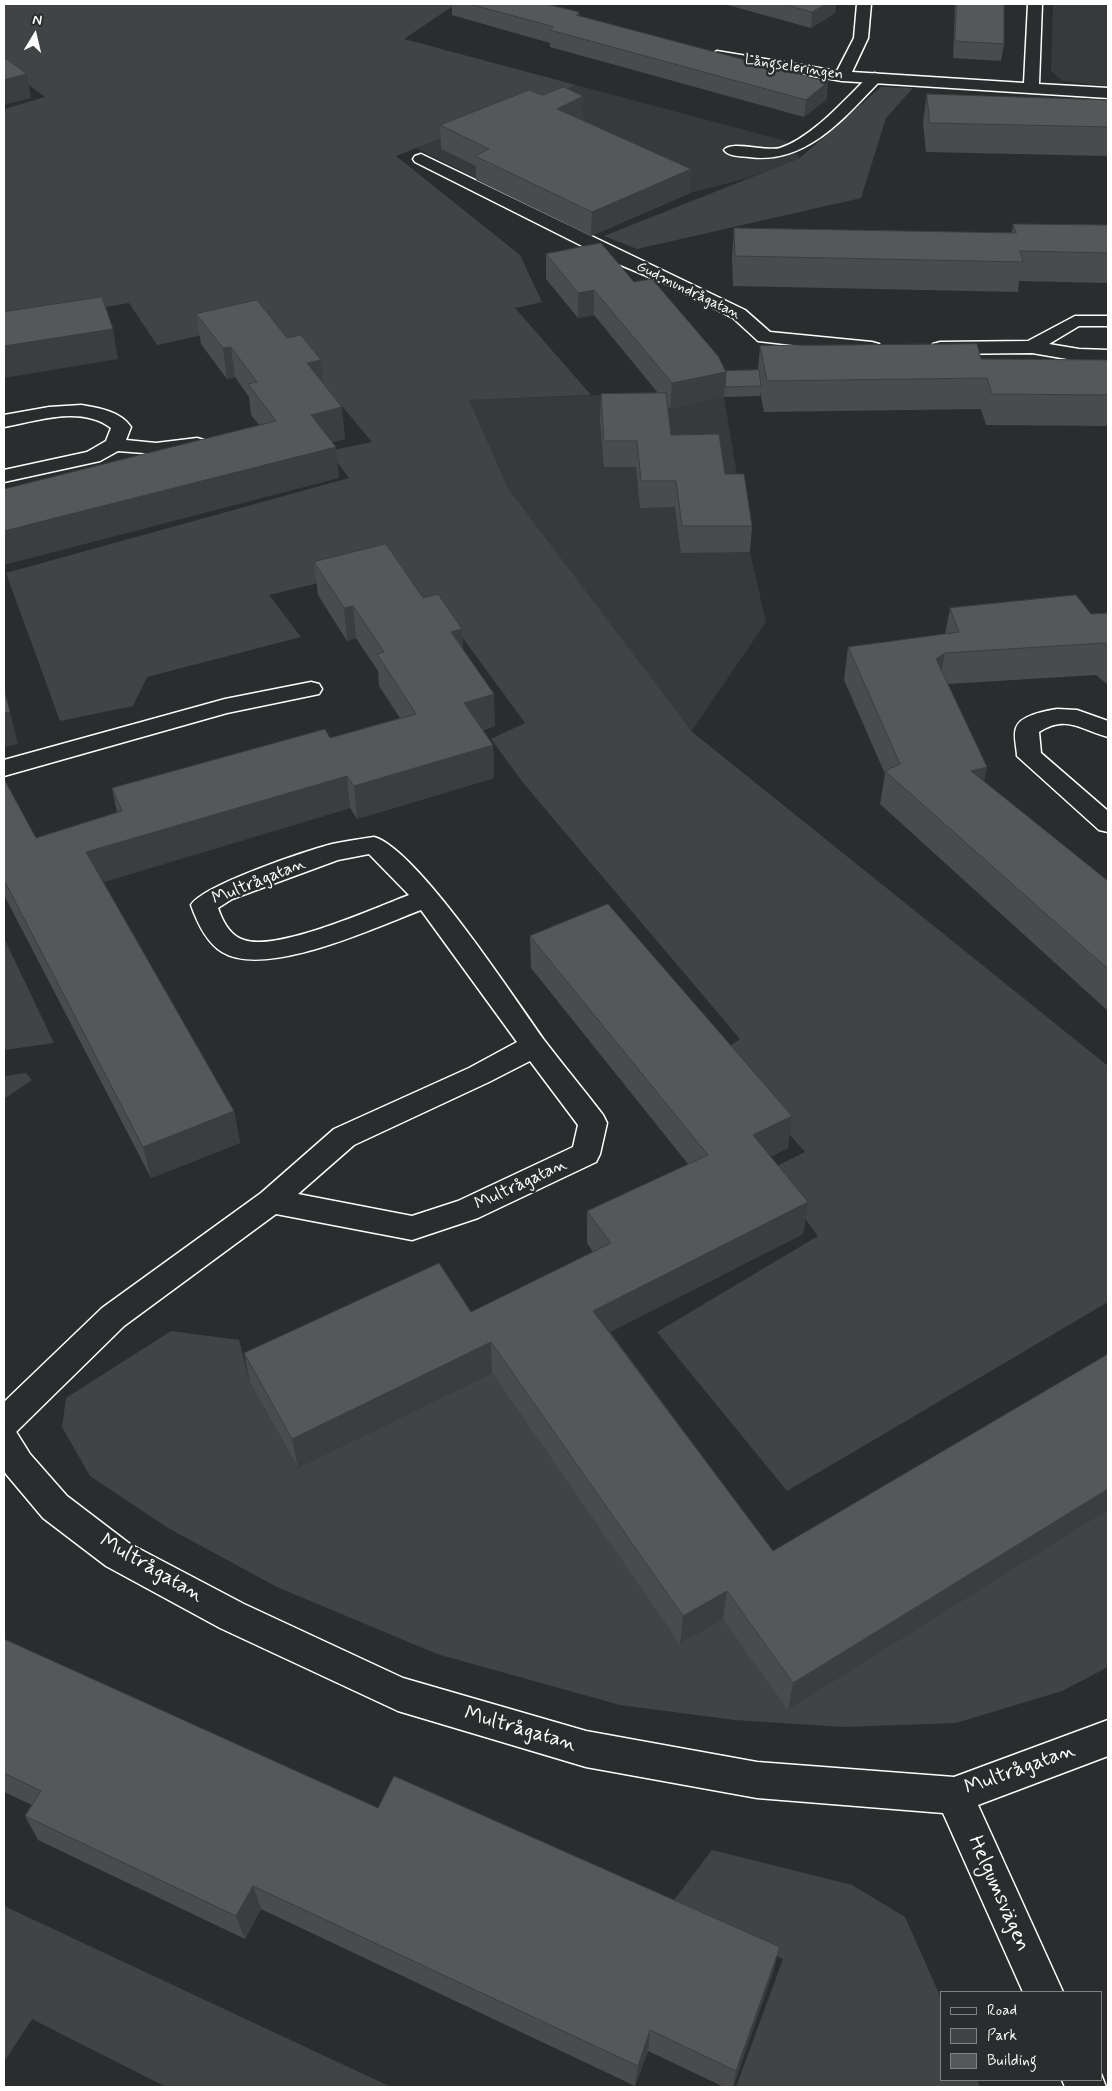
<!DOCTYPE html>
<meta charset="utf-8">
<style>
body{margin:0}
#map{position:relative;width:1112px;height:2091px;overflow:hidden;background:#2a2d2e;font-family:Mynerve,sans-serif}
canvas{display:block}
.frame{position:absolute;inset:0;border:5px solid #fff;pointer-events:none}
.legend{position:absolute;left:940px;top:1991px;width:162px;height:90px;box-sizing:border-box;background:#2a2d2e;border:1px solid #7f8182;margin:0;padding:6px 9px;list-style:none;font-size:15px;color:#fff}
.legend li{display:flex;align-items:center;gap:10px;height:25px}
.legend b{width:25px;border:1px solid #7f8182}
.north{position:absolute;left:10px;top:10px;width:50px;height:50px;-webkit-text-stroke:4px #2a2d2e;paint-order:stroke;rotate:9deg;font-size:14px;font-weight:700;line-height:20px;text-align:center;color:#fff}
.north::after{content:'';display:block;margin:auto;width:18px;height:22px;background:#fff;clip-path:polygon(50% 0,100% 100%,50% 72%,0 100%)}
</style>
<div id="map">
<canvas width="1112" height="2091"></canvas>
<div class="frame"></div>
<ul class="legend">
<li><b style="height:6px;background:#2a2d2e"></b>Road</li>
<li><b style="height:14px;background:#414445"></b>Park</li>
<li><b style="height:14px;background:#555758"></b>Building</li>
</ul>
<div class="north">N</div>
</div>
<script>
const c = document.querySelector('canvas').getContext('2d');
c.lineJoin = 'round';
function fill(path, color) { c.fillStyle = color; c.fill(path, 'evenodd'); }
function strokePath(path, color, width, dash) { c.strokeStyle = color; c.lineWidth = width; c.lineCap = dash ? 'butt' : 'round'; c.setLineDash(dash || []); c.stroke(path); }
function write(font, color, halo, rows, align = 'center') {
  c.font = font + ' Mynerve,sans-serif'; c.lineWidth = 5; c.setLineDash([]); c.textBaseline = 'middle'; c.strokeStyle = halo; c.fillStyle = color; for (const [text, x, y, turn = 0] of rows) {
    c.save(); c.translate(x, y); c.rotate((+turn || 0) * Math.PI / 180); c.textAlign = isNaN(turn) ? turn : align; if (halo) c.strokeText(text, 0, 0); c.fillText(text, 0, 0); c.restore();
  }
}
fill(new Path2D(`
 M 1053,4 L 1108,4 L 1108,86 L 1063,81 L 1051,71 Z
 M 576,85 L 786,141 L 800,158 L 751,177 L 690,193 L 591,236 L 416,148 Z
 M 657,393 L 671,409 L 724,397 L 750,552 L 766,622 L 691,732 L 508,488 L 469,400 Z`), '#373a3b');
fill(new Path2D(`
 M 4,4 L 456,4 L 404,39 L 576,85 L 396,156 L 520,255 L 542,302 L 515,308 L 591,395 L 469,400 L 508,488 L 691,731 L 1108,1066 L 1108,1302 L 787,1491 L 657,1332 L 818,1236 L 769,1170 L 805,1152 L 719,1053 L 740,1039 L 524,784 L 491,739 L 525,723 L 449,619 L 430,622 L 393,565 L 269,595 L 301,637 L 147,677 L 133,706 L 60,721 L 6,573 L 349,478 L 329,451 L 372,442 L 270,320 L 157,345 L 129,303 L 4,324 L 4,109 L 45,97 L 4,66 Z
 M 881,87 L 913,88 L 886,118 L 861,198 L 637,249 L 604,236 L 800,158 Z
 M 4,938 L 54,1043 L 4,1050 Z
 M 26,1073 L 32,1080 L 4,1099 L 4,1076 Z
 M 171,1331 L 239,1340 L 250,1383 L 298,1468 L 492,1373 L 680,1643 L 723,1619 L 1108,1510 L 1108,1667 L 1062,1691 L 956,1723 L 843,1727 L 735,1720 L 620,1705 L 437,1654 L 277,1587 L 168,1528 L 90,1476 L 62,1427 L 66,1398 Z
 M 712,1850 L 852,1885 L 905,1917 L 941,1998 L 941,2080 L 977,2080 L 980,2087 L 736,2087 L 783,1959 L 668,1908 Z
 M 4,1906 L 391,2087 L 166,2087 L 32,2019 L 4,2062 Z`), '#414445');
const lane = new Path2D(`
 M 875,73 L 883,78 L 880,81 C 844,118 806,165 749,157 C 741,156 729,157 724,150 C 731,140 766,152 780,148 C 812,138 846,98 870,75 Z
 M 374,837 C 417,849 514,998 544,1040 C 563,1065 584,1090 603,1115 L 607,1123 L 600,1154 L 596,1162 L 478,1218 L 412,1240 L 276,1214 L 124,1326 L 15,1433 L 4,1437 L 4,1402 L 102,1308 L 261,1193 L 334,1129 L 469,1068 L 517,1042 L 421,910 C 376,927 266,979 222,952 C 206,942 197,922 191,905 C 203,885 306,851 332,844 C 346,841 360,839 374,837 ZM 369,854 L 409,895 C 375,908 277,952 244,940 C 230,936 222,920 218,908 L 232,899 L 338,860 ZM 530,1061 L 578,1125 L 573,1147 L 458,1201 L 412,1216 L 298,1194 L 354,1145 L 489,1082 Z`);
const street = new Path2D(`
 M 857,4 L 871,4 L 868,38 L 852,72 L 1024,83 L 1028,4 L 1042,4 L 1039,84 L 1108,88 L 1108,98 L 842,81 L 717,59 L 710,55 L 717,51 L 837,71 L 854,38 Z
 M 421,154 L 745,310 L 770,332 L 872,342 L 879,344 L 881,348 L 879,352 L 872,354 L 758,341 L 733,318 L 666,284 L 616,263 L 415,162 L 413,159 L 415,156 Z
 M 1075,316 L 1108,316 L 1108,326 L 1079,326 L 1049,344 L 1079,349 L 1108,350 L 1108,362 L 1079,361 L 1032,353 L 940,354 L 933,352 L 931,348 L 933,344 L 940,342 L 1028,341 Z
 M 81,405 C 99,408 120,411 131,427 L 126,440 L 156,443 L 197,438 L 204,440 L 207,444 L 204,448 L 156,454 L 118,451 L 100,461 L 4,482 L 4,470 L 87,452 L 106,441 L 111,428 C 81,405 37,421 4,427 L 4,415 L 49,407 Z
 M 311,682 L 319,684 L 322,689 L 319,694 L 227,713 L 4,776 L 4,760 L 225,699 Z
 M 1057,709 L 1077,710 L 1108,721 L 1108,737 C 1081,730 1067,714 1039,732 L 1041,753 L 1108,811 L 1108,832 L 1099,830 L 1017,756 C 1017,748 1013,736 1016,728 C 1020,715 1046,711 1057,709 Z
 M 4,1426 L 15,1430 L 30,1454 L 67,1496 L 130,1544 L 244,1604 L 403,1678 L 586,1731 L 757,1762 L 954,1777 L 1108,1720 L 1108,1756 L 978,1805 L 1063,1992 L 1023,1992 L 943,1813 L 757,1798 L 586,1767 L 398,1711 L 220,1628 L 106,1566 L 43,1518 L 6,1474 L 4,1470 Z
 M 1101,2074 L 1106,2087 L 1065,2087 L 1062,2080 L 1101,2080 Z`);
strokePath(lane, '#fff', 3);
strokePath(street, '#fff', 3);
fill(lane, '#2a2d2e');
fill(street, '#2a2d2e');
fill(new Path2D(`
 M 452,4 L 546,4 L 579,12 L 579,16 L 827,99 L 804,117 L 550,47 L 550,43 L 452,15 Z
 M 724,4 L 836,4 L 835,13 L 811,28 Z
 M 955,4 L 1004,4 L 1004,44 L 1001,61 L 953,58 Z
 M 927,94 L 1108,100 L 1108,156 L 926,152 L 923,122 Z
 M 542,95 L 583,96 L 583,120 L 691,169 L 690,193 L 591,236 L 476,180 L 476,166 L 441,149 L 440,125 Z
 M 1013,224 L 1108,225 L 1108,283 L 1019,281 L 1018,292 L 733,286 L 732,258 L 734,228 L 1012,233 Z
 M 546,254 L 634,282 L 726,371 L 758,370 L 760,346 L 981,359 L 1108,360 L 1108,426 L 986,425 L 981,409 L 764,412 L 760,392 L 760,396 L 724,397 L 670,409 L 667,404 L 671,435 L 725,474 L 752,526 L 750,552 L 681,553 L 675,507 L 640,508 L 636,467 L 604,467 L 600,420 L 601,394 L 658,393 L 594,315 L 578,318 L 546,279 Z
 M 196,314 L 287,338 L 321,360 L 323,384 L 345,439 L 332,442 L 339,478 L 259,425 L 251,415 L 249,397 L 235,377 L 227,379 L 201,344 Z
 M 314,562 L 423,598 L 462,629 L 463,650 L 495,726 L 483,730 L 493,745 L 494,778 L 357,819 L 350,808 L 103,882 L 234,1111 L 240,1143 L 151,1178 L 4,895 L 4,779 L 36,838 L 117,812 L 112,788 L 330,738 L 400,718 L 379,686 L 378,671 L 356,638 L 347,641 L 318,595 Z
 M 950,608 L 1091,614 L 1108,613 L 1108,685 L 1096,675 L 948,684 L 987,767 L 984,781 L 1108,881 L 1108,1011 L 880,804 L 885,774 L 844,680 L 848,647 L 945,634 Z
 M 530,936 L 788,1148 L 770,1157 L 808,1202 L 803,1234 L 610,1332 L 773,1551 L 1108,1354 L 1108,1510 L 788,1710 L 723,1619 L 680,1644 L 492,1373 L 298,1468 L 250,1383 L 244,1353 L 471,1312 L 593,1252 L 587,1243 L 587,1211 L 688,1164 L 531,968 Z
 M 4,1639 L 378,1808 L 774,1969 L 733,2087 L 724,2087 L 648,2051 L 635,2086 L 261,1909 L 245,1939 L 38,1840 L 25,1816 L 32,1805 L 4,1792 Z`), '#494b4c');
fill(new Path2D(`
 M 826,4 L 836,4 L 835,13 L 811,28 L 812,12 Z
 M 27,74 L 31,98 L 4,105 L 4,80 Z
 M 828,82 L 827,99 L 804,117 L 806,100 Z
 M 583,96 L 583,120 L 557,109 Z
 M 691,169 L 690,193 L 591,236 L 592,212 Z
 M 594,290 L 594,315 L 578,318 L 578,293 Z
 M 113,329 L 118,359 L 4,378 L 4,346 Z
 M 231,347 L 235,377 L 227,379 L 223,348 Z
 M 321,360 L 324,391 L 307,363 Z
 M 726,372 L 724,397 L 670,409 L 672,383 Z
 M 342,407 L 345,439 L 314,446 L 311,415 Z
 M 336,447 L 339,478 L 4,565 L 4,531 Z
 M 353,606 L 356,638 L 347,641 L 344,608 Z
 M 462,629 L 464,661 L 451,632 Z
 M 945,653 L 939,685 L 936,659 Z
 M 494,694 L 495,726 L 465,735 L 464,703 Z
 M 10,712 L 18,744 L 4,747 L 4,713 Z
 M 493,745 L 494,778 L 357,819 L 354,786 Z
 M 987,767 L 980,800 L 971,771 Z
 M 347,776 L 350,808 L 94,885 L 86,852 Z
 M 234,1111 L 240,1143 L 151,1178 L 143,1147 Z
 M 792,1116 L 788,1148 L 749,1167 L 753,1135 Z
 M 808,1202 L 803,1234 L 592,1341 L 593,1311 Z
 M 491,1342 L 492,1373 L 298,1468 L 292,1439 Z
 M 1108,1489 L 1108,1510 L 788,1710 L 793,1683 Z
 M 727,1591 L 723,1619 L 680,1644 L 683,1616 Z
 M 253,1886 L 261,1909 L 245,1939 L 236,1916 Z
 M 780,1947 L 774,1969 L 733,2087 L 736,2071 Z
 M 650,2030 L 648,2051 L 635,2086 L 638,2066 Z`), '#3c3d3e');
const building = new Path2D(`
 M 470,4 L 546,4 L 579,12 L 576,15 L 828,82 L 806,100 L 550,30 L 553,27 Z
 M 784,4 L 826,4 L 812,12 Z
 M 957,4 L 1004,4 L 1004,44 L 955,41 Z
 M 4,57 L 27,74 L 4,80 Z
 M 564,87 L 583,96 L 557,109 L 691,169 L 592,212 L 475,156 L 489,149 L 440,125 L 529,90 L 542,95 Z
 M 927,94 L 1108,100 L 1108,127 L 930,123 Z
 M 1013,224 L 1108,225 L 1108,253 L 1020,251 L 1023,262 L 735,256 L 734,228 L 1016,233 Z
 M 601,243 L 634,282 L 652,279 L 718,356 L 726,372 L 672,383 L 594,290 L 578,293 L 546,254 Z
 M 102,297 L 113,329 L 4,346 L 4,312 Z
 M 257,300 L 287,338 L 301,335 L 321,360 L 307,363 L 342,407 L 311,415 L 336,447 L 4,531 L 4,489 L 276,421 L 248,384 L 257,382 L 231,347 L 223,348 L 196,314 Z
 M 977,344 L 981,359 L 1108,360 L 1108,395 L 992,394 L 987,378 L 767,381 L 760,346 Z
 M 759,370 L 761,386 L 725,387 L 726,371 Z
 M 666,393 L 671,435 L 719,434 L 725,474 L 744,474 L 752,526 L 682,526 L 676,481 L 641,481 L 637,441 L 604,441 L 601,394 Z
 M 386,544 L 423,598 L 438,594 L 462,629 L 451,632 L 494,694 L 464,703 L 493,745 L 354,786 L 347,776 L 86,852 L 234,1111 L 143,1147 L 4,880 L 4,779 L 36,838 L 122,811 L 112,788 L 325,729 L 330,738 L 416,714 L 377,654 L 384,652 L 353,606 L 344,608 L 314,562 Z
 M 1076,595 L 1091,614 L 1108,613 L 1108,646 L 1104,643 L 945,653 L 936,659 L 987,767 L 971,771 L 1108,881 L 1108,969 L 885,771 L 900,764 L 848,647 L 959,632 L 950,608 Z
 M 4,690 L 10,712 L 4,713 Z
 M 608,904 L 792,1116 L 753,1135 L 808,1202 L 593,1311 L 773,1551 L 1108,1354 L 1108,1489 L 793,1683 L 727,1591 L 683,1616 L 491,1342 L 292,1439 L 244,1353 L 439,1263 L 471,1312 L 611,1243 L 587,1211 L 708,1155 L 530,936 Z
 M 4,1639 L 378,1808 L 394,1776 L 780,1947 L 736,2071 L 650,2030 L 638,2066 L 253,1886 L 236,1916 L 25,1816 L 41,1791 L 4,1773 Z`);
fill(building, '#555758');
strokePath(building, '#3c3d3e', 1);
write('15px', '#fff', '#2a2d2e', [
 ["Långseleringen",794,68,9],
 ["Gudmundrågatan",688,291,26]
]);
write('18px', '#fff', '#2a2d2e', [
 ["Multrågatan",259,882,-22],
 ["Multrågatan",521,1185,-25]
]);
write('21px', '#fff', '#2a2d2e', [
 ["Multrågatan",151,1569,30],
 ["Multrågatan",520,1730,16],
 ["Multrågatan",1020,1770,-20],
 ["Helgumsvägen",998,1894,66]
]);
</script>
